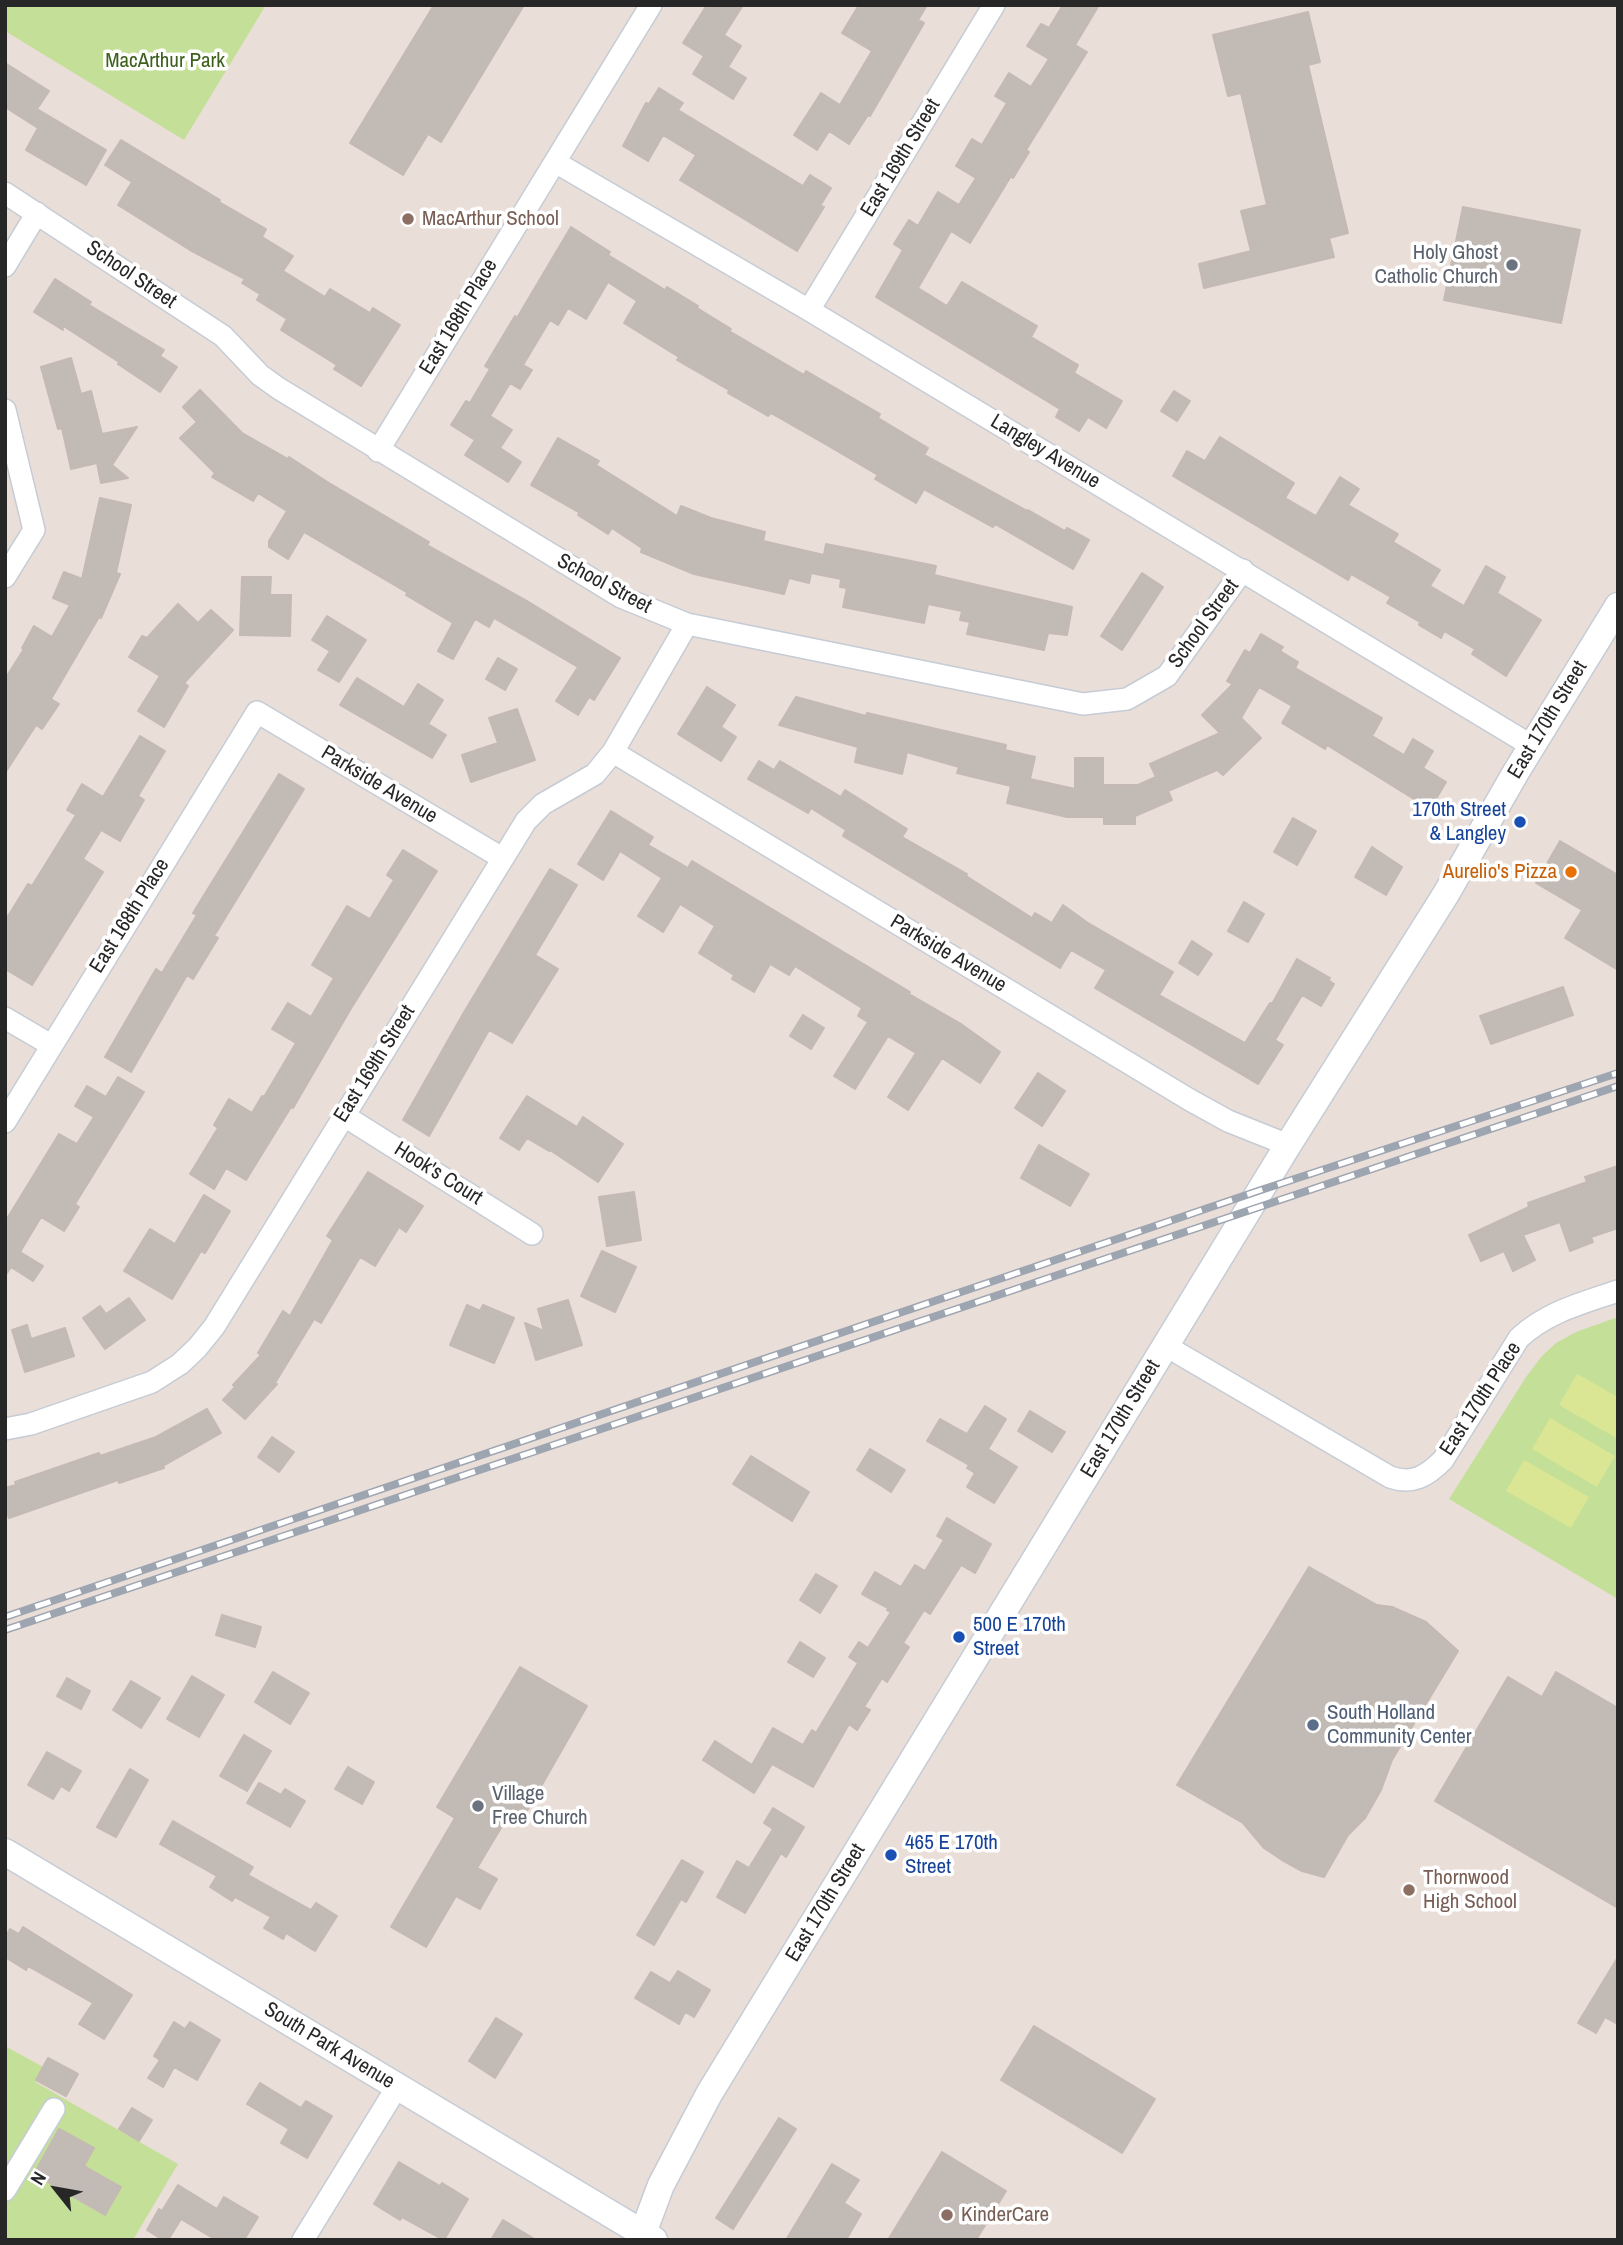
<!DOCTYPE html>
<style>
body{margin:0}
#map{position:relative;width:1623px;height:2245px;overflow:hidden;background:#eaded9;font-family:"Archivo Narrow",sans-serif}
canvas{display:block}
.frame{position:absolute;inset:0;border:7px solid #272727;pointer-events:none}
.north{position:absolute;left:21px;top:2154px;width:70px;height:70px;-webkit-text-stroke:5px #fff;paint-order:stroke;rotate:301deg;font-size:19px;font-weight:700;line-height:28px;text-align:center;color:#272727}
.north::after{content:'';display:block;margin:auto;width:24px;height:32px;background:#272727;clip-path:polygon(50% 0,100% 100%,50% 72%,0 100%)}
</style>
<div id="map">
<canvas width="1623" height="2245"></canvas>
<div class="frame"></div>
<div class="north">N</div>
</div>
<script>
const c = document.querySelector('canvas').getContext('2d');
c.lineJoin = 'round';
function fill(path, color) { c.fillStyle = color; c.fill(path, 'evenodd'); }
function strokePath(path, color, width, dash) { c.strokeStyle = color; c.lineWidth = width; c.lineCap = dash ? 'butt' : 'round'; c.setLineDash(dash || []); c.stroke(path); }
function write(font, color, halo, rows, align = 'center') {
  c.font = font + ' "Archivo Narrow",sans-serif'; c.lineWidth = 7; c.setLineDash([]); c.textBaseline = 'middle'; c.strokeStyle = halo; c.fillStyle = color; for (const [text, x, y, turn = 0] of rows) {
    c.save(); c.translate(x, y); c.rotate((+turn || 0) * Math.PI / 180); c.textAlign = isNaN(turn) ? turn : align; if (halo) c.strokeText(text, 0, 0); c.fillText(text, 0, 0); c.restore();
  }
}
fill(new Path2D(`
 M 5,5 L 266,5 L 184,140 L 5,31 Z
 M 1618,1317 L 1618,1599 L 1449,1499 L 1526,1377 L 1542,1356 L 1556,1343 L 1576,1332 Z
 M 5,2046 L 43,2067 L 35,2082 L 178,2164 L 133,2240 L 5,2240 Z`), '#c4df97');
fill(new Path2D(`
 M 1577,1374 L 1618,1397 L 1618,1439 L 1559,1405 Z
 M 1550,1418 L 1615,1456 L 1597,1487 L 1532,1449 Z
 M 1524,1460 L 1589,1497 L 1571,1528 L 1506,1491 Z`), '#dae693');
const building = new Path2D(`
 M 434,5 L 524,5 L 441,142 L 428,134 L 403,175 L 350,143 Z
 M 707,5 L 743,5 L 724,35 L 741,46 L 728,67 L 746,78 L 733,99 L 693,74 L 704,56 L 683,43 Z
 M 859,5 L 927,5 L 918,20 L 924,23 L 870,116 L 868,115 L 849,144 L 829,131 L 817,150 L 794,135 L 821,93 L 840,105 L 872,51 L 842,33 Z
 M 1063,5 L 1099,5 L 1075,45 L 1087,52 L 1026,150 L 1029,152 L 1013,178 L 1011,176 L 970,243 L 951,231 L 918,288 L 947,306 L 962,282 L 1037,326 L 1031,337 L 1078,365 L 1074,373 L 1122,401 L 1106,428 L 1088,417 L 1079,431 L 1056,417 L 1060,409 L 876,297 L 903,250 L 894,244 L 909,220 L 918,226 L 938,192 L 959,205 L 976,178 L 956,166 L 972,139 L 982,145 L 1007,103 L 995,96 L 1009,73 L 1031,87 L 1049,59 L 1027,46 L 1041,24 L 1049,28 Z
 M 1308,12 L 1320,62 L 1308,65 L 1348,233 L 1329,238 L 1334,257 L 1204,288 L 1199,264 L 1251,251 L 1241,211 L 1267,205 L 1241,93 L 1228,96 L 1213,35 Z
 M 5,63 L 49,91 L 37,109 L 106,150 L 86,185 L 26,150 L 38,128 L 5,107 Z
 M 659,88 L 683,103 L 678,110 L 803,186 L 810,175 L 831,188 L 820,206 L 824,207 L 797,251 L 680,180 L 696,155 L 663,135 L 648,161 L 623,146 L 646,103 L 649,104 Z
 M 121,140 L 220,200 L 219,202 L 266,229 L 262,237 L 293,256 L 283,271 L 325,297 L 330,289 L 370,313 L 373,308 L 400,325 L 361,386 L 334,369 L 337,365 L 281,330 L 287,319 L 257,300 L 260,294 L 242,283 L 245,279 L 190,250 L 118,205 L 132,182 L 105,165 Z
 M 1463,207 L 1580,230 L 1561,323 L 1444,300 Z
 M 571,227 L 610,252 L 608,255 L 665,290 L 667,287 L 698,306 L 697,308 L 731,329 L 729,331 L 804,375 L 806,371 L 880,414 L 878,418 L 928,448 L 924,455 L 1027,511 L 1028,510 L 1065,531 L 1067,528 L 1089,540 L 1073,569 L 995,524 L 993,527 L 924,489 L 916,503 L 875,479 L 878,475 L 827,445 L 771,413 L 768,416 L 728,393 L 729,390 L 677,360 L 679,357 L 624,323 L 637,301 L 608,282 L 586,319 L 568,308 L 558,325 L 550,320 L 523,365 L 532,370 L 520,389 L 510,383 L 490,416 L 512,430 L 500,448 L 521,462 L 508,482 L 465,455 L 475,440 L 451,425 L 466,401 L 470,403 L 490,369 L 485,366 L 515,316 L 517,318 Z
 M 55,279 L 91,302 L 89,305 L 164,350 L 160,356 L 177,367 L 160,392 L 118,364 L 119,362 L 62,325 L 63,330 L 34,312 Z
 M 71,358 L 81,394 L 91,391 L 102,434 L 137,427 L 112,465 L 128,478 L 101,483 L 97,463 L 71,469 L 62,428 L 58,429 L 41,367 Z
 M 200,390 L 242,433 L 288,459 L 289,457 L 329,483 L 429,542 L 427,545 L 527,601 L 620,658 L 594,700 L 589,697 L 578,715 L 556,701 L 578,667 L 494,618 L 489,627 L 475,619 L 453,659 L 438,651 L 453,623 L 406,595 L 408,593 L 304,532 L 288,559 L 269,547 L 269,541 L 287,511 L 258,493 L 253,501 L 212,477 L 215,473 L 180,438 L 197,422 L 183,407 Z
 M 1174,391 L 1190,401 L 1177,421 L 1161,411 Z
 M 1220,437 L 1294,483 L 1285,498 L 1316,516 L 1340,477 L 1359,489 L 1348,505 L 1398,534 L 1393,542 L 1440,570 L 1430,586 L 1464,606 L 1486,566 L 1505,577 L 1497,593 L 1541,620 L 1506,676 L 1472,654 L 1475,649 L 1444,631 L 1441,638 L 1419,625 L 1420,622 L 1387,603 L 1391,597 L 1351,574 L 1348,580 L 1173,476 L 1187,451 L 1205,461 Z
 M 558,438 L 599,461 L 596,465 L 677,516 L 681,506 L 711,518 L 765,532 L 763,541 L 824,555 L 826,544 L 936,566 L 934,575 L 1072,607 L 1067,635 L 1048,633 L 1044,650 L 967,634 L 970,622 L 960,620 L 962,611 L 928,604 L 924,623 L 843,607 L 847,588 L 840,587 L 841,579 L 811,573 L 809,583 L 789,578 L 784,594 L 694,574 L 641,552 L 642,548 L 612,528 L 608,534 L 578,515 L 580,513 L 531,485 Z
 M 100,498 L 131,505 L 116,573 L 120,574 L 101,618 L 99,617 L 51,699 L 59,704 L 42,729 L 36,725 L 5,773 L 5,679 L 24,649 L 22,648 L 34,626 L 52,637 L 70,605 L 53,598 L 64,572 L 82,579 Z
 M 1142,573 L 1163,587 L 1122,650 L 1101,636 Z
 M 242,577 L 271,577 L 270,595 L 291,595 L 290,636 L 240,635 Z
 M 178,604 L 198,623 L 211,610 L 233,630 L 184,683 L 188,686 L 164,727 L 138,711 L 160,676 L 129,657 L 142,636 L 147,638 Z
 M 327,616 L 366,640 L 339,682 L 318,670 L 330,651 L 312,640 Z
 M 1261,634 L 1283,647 L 1280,651 L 1298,662 L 1295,668 L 1382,718 L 1372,736 L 1404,755 L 1413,739 L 1433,751 L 1423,768 L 1446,782 L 1430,809 L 1327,745 L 1325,749 L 1282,723 L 1292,706 L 1259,687 L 1241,718 L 1261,738 L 1223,775 L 1217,770 L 1168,791 L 1172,800 L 1135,816 L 1135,824 L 1104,824 L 1104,817 L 1067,817 L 1007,803 L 1011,786 L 957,773 L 959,767 L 907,752 L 902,774 L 855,762 L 858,747 L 779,725 L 796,697 L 866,716 L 867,713 L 1006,745 L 1005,750 L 1035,757 L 1030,779 L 1075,789 L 1075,758 L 1103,758 L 1103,785 L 1138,785 L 1156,777 L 1150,764 L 1220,733 L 1202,715 L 1233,684 L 1227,681 L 1245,650 L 1250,653 Z
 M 498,658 L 517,669 L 505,690 L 486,679 Z
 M 357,678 L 404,707 L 418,684 L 443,700 L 428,724 L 446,735 L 432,758 L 340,705 Z
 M 707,687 L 735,705 L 721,727 L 736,737 L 721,761 L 678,734 Z
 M 517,709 L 535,760 L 471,782 L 462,755 L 498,743 L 489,718 Z
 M 140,736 L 165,751 L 138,796 L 144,800 L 120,841 L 101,830 L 83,859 L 103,872 L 32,985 L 5,969 L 5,921 L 28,884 L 32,886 L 76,815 L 67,810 L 82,784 L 103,797 Z
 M 759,761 L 774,770 L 780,761 L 841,797 L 845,790 L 907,829 L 902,837 L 967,874 L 966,876 L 1032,918 L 1035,913 L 1052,923 L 1063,905 L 1088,923 L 1173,972 L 1159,995 L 1245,1043 L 1270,1003 L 1272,1004 L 1297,959 L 1330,978 L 1328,980 L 1334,984 L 1321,1006 L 1302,995 L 1275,1040 L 1283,1045 L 1258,1084 L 1095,988 L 1106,970 L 1071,950 L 1060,968 L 843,836 L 846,830 L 811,808 L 808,813 L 748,779 Z
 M 279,774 L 304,789 L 214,936 L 218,938 L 193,979 L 187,975 L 131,1072 L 105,1057 L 156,969 L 162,973 L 197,915 L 193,913 Z
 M 611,811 L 653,837 L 648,845 L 688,868 L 692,861 L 910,992 L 909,994 L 961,1024 L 1000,1052 L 980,1083 L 942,1058 L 908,1110 L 888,1097 L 916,1053 L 888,1036 L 855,1089 L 834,1076 L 868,1022 L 858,1016 L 862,1008 L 795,966 L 789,975 L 770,964 L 754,992 L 732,979 L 734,975 L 699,953 L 715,926 L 680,904 L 663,932 L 638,916 L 662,878 L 620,851 L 603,880 L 578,864 Z
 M 1293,818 L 1316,831 L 1297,865 L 1274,852 Z
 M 1560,841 L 1618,875 L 1618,970 L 1565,938 L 1582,910 L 1536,883 Z
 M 1372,847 L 1402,867 L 1386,895 L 1355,877 Z
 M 403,850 L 437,871 L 350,1010 L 293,1108 L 291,1107 L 246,1180 L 226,1168 L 214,1189 L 190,1174 L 218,1128 L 214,1125 L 229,1099 L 252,1113 L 262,1096 L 264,1097 L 296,1043 L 272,1029 L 288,1003 L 311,1017 L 334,978 L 312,965 L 347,906 L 370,919 L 394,880 L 387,875 Z
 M 550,869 L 577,885 L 535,955 L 558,969 L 512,1043 L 489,1030 L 429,1136 L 403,1120 L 463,1014 Z
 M 1244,902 L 1264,914 L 1248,942 L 1228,931 Z
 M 1192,941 L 1212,954 L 1198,975 L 1179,963 Z
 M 1563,987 L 1573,1015 L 1491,1044 L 1480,1016 Z
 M 803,1015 L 824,1028 L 811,1049 L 790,1036 Z
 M 1038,1073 L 1065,1091 L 1042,1126 L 1015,1108 Z
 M 118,1077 L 144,1092 L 75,1204 L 79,1207 L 64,1231 L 41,1217 L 20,1252 L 43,1266 L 33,1281 L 11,1267 L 5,1276 L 5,1222 L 59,1134 L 77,1144 L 94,1117 L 75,1106 L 87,1086 L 106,1097 Z
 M 527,1096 L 577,1127 L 583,1117 L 623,1144 L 598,1182 L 550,1150 L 549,1151 L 527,1138 L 519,1150 L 500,1138 Z
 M 1039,1145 L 1089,1174 L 1070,1206 L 1021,1178 Z
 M 1618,1166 L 1618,1228 L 1591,1237 L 1593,1242 L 1570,1251 L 1560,1222 L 1523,1235 L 1535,1260 L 1513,1271 L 1504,1251 L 1481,1261 L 1469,1235 L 1529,1207 L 1528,1203 L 1587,1182 L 1585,1177 Z
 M 368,1172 L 423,1206 L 406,1232 L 399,1227 L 375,1266 L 360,1257 L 321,1323 L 314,1319 L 275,1383 L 277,1384 L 245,1419 L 223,1400 L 235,1387 L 233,1385 L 261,1355 L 258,1353 L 283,1311 L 290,1316 L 333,1240 L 327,1236 Z
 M 634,1192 L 641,1240 L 607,1246 L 599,1197 Z
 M 204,1195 L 230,1211 L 205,1253 L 201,1251 L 172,1299 L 124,1271 L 150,1229 L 175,1244 Z
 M 602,1251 L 636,1267 L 615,1312 L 581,1296 Z
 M 129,1298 L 145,1320 L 105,1349 L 83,1318 L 100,1306 L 106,1314 Z
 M 568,1300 L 582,1345 L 536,1360 L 525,1323 L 544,1331 L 538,1309 Z
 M 467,1305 L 480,1311 L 483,1305 L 514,1318 L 494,1363 L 450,1345 Z
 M 27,1325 L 31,1339 L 65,1328 L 74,1356 L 25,1372 L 12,1330 Z
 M 985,1406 L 1006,1419 L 988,1449 L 1017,1467 L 994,1503 L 967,1487 L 975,1473 L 967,1468 L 969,1465 L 927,1441 L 940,1419 L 967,1434 Z
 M 207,1409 L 221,1433 L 163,1466 L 164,1468 L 119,1483 L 118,1480 L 9,1518 L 5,1508 L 5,1488 L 16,1485 L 15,1482 L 99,1453 L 100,1456 L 156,1437 Z
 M 1030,1411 L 1065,1432 L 1052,1452 L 1018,1431 Z
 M 272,1437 L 294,1452 L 279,1472 L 258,1457 Z
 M 870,1449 L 905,1470 L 891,1492 L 857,1470 Z
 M 751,1456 L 809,1492 L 792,1521 L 733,1484 Z
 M 947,1518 L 991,1544 L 975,1573 L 961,1565 L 930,1614 L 924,1610 L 903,1643 L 909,1647 L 887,1682 L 882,1678 L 864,1707 L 870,1710 L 857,1730 L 849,1724 L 813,1787 L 772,1764 L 754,1793 L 703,1760 L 715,1741 L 752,1765 L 773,1728 L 803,1745 L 812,1730 L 816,1733 L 858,1663 L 849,1657 L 859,1642 L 868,1648 L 891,1612 L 887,1610 L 888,1608 L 862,1594 L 875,1572 L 901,1587 L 915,1565 L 925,1571 L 944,1540 L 937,1536 Z
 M 1309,1567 L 1377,1605 L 1392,1607 L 1426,1622 L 1458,1651 L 1392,1760 L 1381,1790 L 1365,1818 L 1348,1835 L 1324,1877 L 1302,1871 L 1282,1860 L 1264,1848 L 1243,1823 L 1177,1785 Z
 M 816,1574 L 837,1586 L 820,1613 L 800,1600 Z
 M 222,1615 L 261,1627 L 255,1647 L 216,1635 Z
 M 800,1642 L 825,1658 L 813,1677 L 788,1662 Z
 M 520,1667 L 587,1706 L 520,1823 L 508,1816 L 477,1868 L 497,1879 L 480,1909 L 456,1896 L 426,1947 L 391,1927 L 455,1818 L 437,1807 Z
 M 273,1672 L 309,1693 L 290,1724 L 255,1702 Z
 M 1556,1672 L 1618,1708 L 1618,1908 L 1435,1801 L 1508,1677 L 1542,1697 Z
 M 192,1676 L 224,1695 L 199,1737 L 167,1719 Z
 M 67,1678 L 90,1691 L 81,1709 L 57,1696 Z
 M 131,1681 L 160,1698 L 141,1728 L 113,1710 Z
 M 244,1735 L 271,1751 L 247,1791 L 220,1776 Z
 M 47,1752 L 81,1771 L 69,1791 L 61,1786 L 53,1799 L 28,1785 Z
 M 348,1767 L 374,1782 L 362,1804 L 335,1789 Z
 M 130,1769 L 148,1780 L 116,1837 L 97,1827 Z
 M 259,1783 L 281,1795 L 285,1789 L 305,1801 L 290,1827 L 247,1803 Z
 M 773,1808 L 804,1827 L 786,1857 L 781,1853 L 745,1913 L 717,1897 L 737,1861 L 749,1868 L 773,1829 L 764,1823 Z
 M 173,1821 L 253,1867 L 248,1875 L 311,1910 L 316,1903 L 337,1916 L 315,1951 L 286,1933 L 283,1939 L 264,1928 L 271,1917 L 235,1897 L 232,1901 L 210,1887 L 217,1876 L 160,1844 Z
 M 682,1860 L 703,1872 L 686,1902 L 681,1899 L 654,1945 L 637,1935 Z
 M 23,1927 L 132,1995 L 104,2039 L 79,2024 L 93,2003 L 28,1966 L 26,1970 L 5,1957 L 5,1938 L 10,1929 L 19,1934 Z
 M 1618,1957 L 1618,2024 L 1605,2017 L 1596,2033 L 1578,2023 Z
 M 678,1971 L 710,1990 L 694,2017 L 685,2012 L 679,2024 L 635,1998 L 651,1972 L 670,1983 Z
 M 496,2018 L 522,2034 L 495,2078 L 469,2061 Z
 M 174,2022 L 185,2029 L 190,2022 L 220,2040 L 197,2080 L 174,2067 L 163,2087 L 148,2078 L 160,2060 L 154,2056 Z
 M 1034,2026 L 1155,2099 L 1122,2153 L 1001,2080 Z
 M 48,2058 L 78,2074 L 66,2096 L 36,2080 Z
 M 260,2083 L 301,2108 L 306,2101 L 332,2116 L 307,2158 L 281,2143 L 289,2129 L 247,2104 Z
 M 132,2108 L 152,2120 L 139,2141 L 119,2129 Z
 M 779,2118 L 796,2129 L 733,2229 L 716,2218 Z
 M 59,2129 L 94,2148 L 84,2166 L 121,2187 L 105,2215 L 34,2174 Z
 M 942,2152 L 1006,2191 L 976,2240 L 888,2240 Z
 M 399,2162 L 440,2186 L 442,2183 L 468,2199 L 444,2240 L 402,2217 L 400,2220 L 374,2204 Z
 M 832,2164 L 859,2180 L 844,2203 L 861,2214 L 846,2240 L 786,2240 Z
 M 178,2185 L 217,2209 L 224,2197 L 258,2217 L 244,2240 L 216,2240 L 181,2219 L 168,2240 L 163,2240 L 147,2230 L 159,2209 L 162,2211 Z
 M 503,2220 L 536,2240 L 491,2240 Z`);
fill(building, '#c2bab5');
strokePath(building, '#c5bab3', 2);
const minor = new Path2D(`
 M 555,162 L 809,310 L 1532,746
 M 5,193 L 223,336 L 260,375 L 278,388 L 621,597 L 687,624 L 1083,704 L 1127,699 L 1167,676 L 1243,570
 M 5,266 L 37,213
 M 809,310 L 994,5
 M 5,410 L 34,530 L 5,577
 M 378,451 L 651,5
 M 613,752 L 1190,1100 L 1228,1121 L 1288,1145
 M 5,1018 L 51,1045
 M 343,1115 L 532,1234
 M 5,1122 L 257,712 L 502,858
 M 1166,1346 L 1390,1477 C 1413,1485 1427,1476 1443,1460 L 1519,1338 C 1547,1312 1582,1303 1618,1291
 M 5,1429 L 31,1424 L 152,1382 L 180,1364 L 197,1348 L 214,1327 L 526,821 L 543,804 L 595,774 L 613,752 L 687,624
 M 5,2190 L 54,2109
 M 303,2240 L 397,2087`);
const tertiary = new Path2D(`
 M 5,1852 L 654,2240
 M 643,2233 L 661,2185 L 709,2094 L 1288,1145 L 1446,894 L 1516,772 L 1618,606`);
strokePath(minor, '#c5ccd5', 24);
strokePath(tertiary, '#c5ccd5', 29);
strokePath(minor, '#fff', 21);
strokePath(tertiary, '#fff', 26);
const rail = new Path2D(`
 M 5,1617 L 1261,1190 L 1618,1073
 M 5,1630 L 1618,1086`);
strokePath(rail, '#9da5b1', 8);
strokePath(rail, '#fff', 5, [16]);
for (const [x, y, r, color] of [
 [408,219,7,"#8d6e63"],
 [1512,265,7,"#6b7280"],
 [1520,822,7,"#1a4fb4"],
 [1571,872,7,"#e8710a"],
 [959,1637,7,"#1a4fb4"],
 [1313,1725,7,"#5c6f8a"],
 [478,1806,7,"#6b7280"],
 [891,1855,7,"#1a4fb4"],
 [1409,1890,7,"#8d6e63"],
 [947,2215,7,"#8d6e63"]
]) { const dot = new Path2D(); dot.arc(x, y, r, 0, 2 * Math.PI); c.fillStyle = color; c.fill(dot); strokePath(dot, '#fff', 2.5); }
write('21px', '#3d601c', '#fff', [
 ["MacArthur Park",165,61]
]);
write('21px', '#272727', '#fff', [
 ["East 169th Street",901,158,-59],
 ["School Street",131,275,34],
 ["East 168th Place",459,317,-59],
 ["Langley Avenue",1045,452,31],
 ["School Street",604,584,28],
 ["School Street",1204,624,-54],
 ["East 170th Street",1548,720,-59],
 ["Parkside Avenue",379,785,31],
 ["East 168th Place",130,916,-58],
 ["Parkside Avenue",948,954,31],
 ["East 169th Street",375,1064,-58],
 ["Hook's Court",438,1174,32],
 ["East 170th Place",1481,1399,-57],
 ["East 170th Street",1121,1419,-59],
 ["East 170th Street",826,1903,-59],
 ["South Park Avenue",329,2046,31]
]);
write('21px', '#785e54', '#fff', [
 ["MacArthur School",422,219],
 ["Thornwood",1423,1878],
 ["High School",1423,1902],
 ["KinderCare",961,2215]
], 'left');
write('21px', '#5b616d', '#fff', [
 ["Holy Ghost",1498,253],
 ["Catholic Church",1498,277],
 ["Village",492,1794,"left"],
 ["Free Church",492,1818,"left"]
], 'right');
write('21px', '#164399', '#fff', [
 ["170th Street",1506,810,"right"],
 ["& Langley",1506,834,"right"],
 ["500 E 170th",973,1625],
 ["Street",973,1649],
 ["465 E 170th",905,1843],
 ["Street",905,1867]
], 'left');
write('21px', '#c56008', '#fff', [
 ["Aurelio's Pizza",1557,872]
], 'right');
write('21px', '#4e5e75', '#fff', [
 ["South Holland",1327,1713],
 ["Community Center",1327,1737]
], 'left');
</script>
